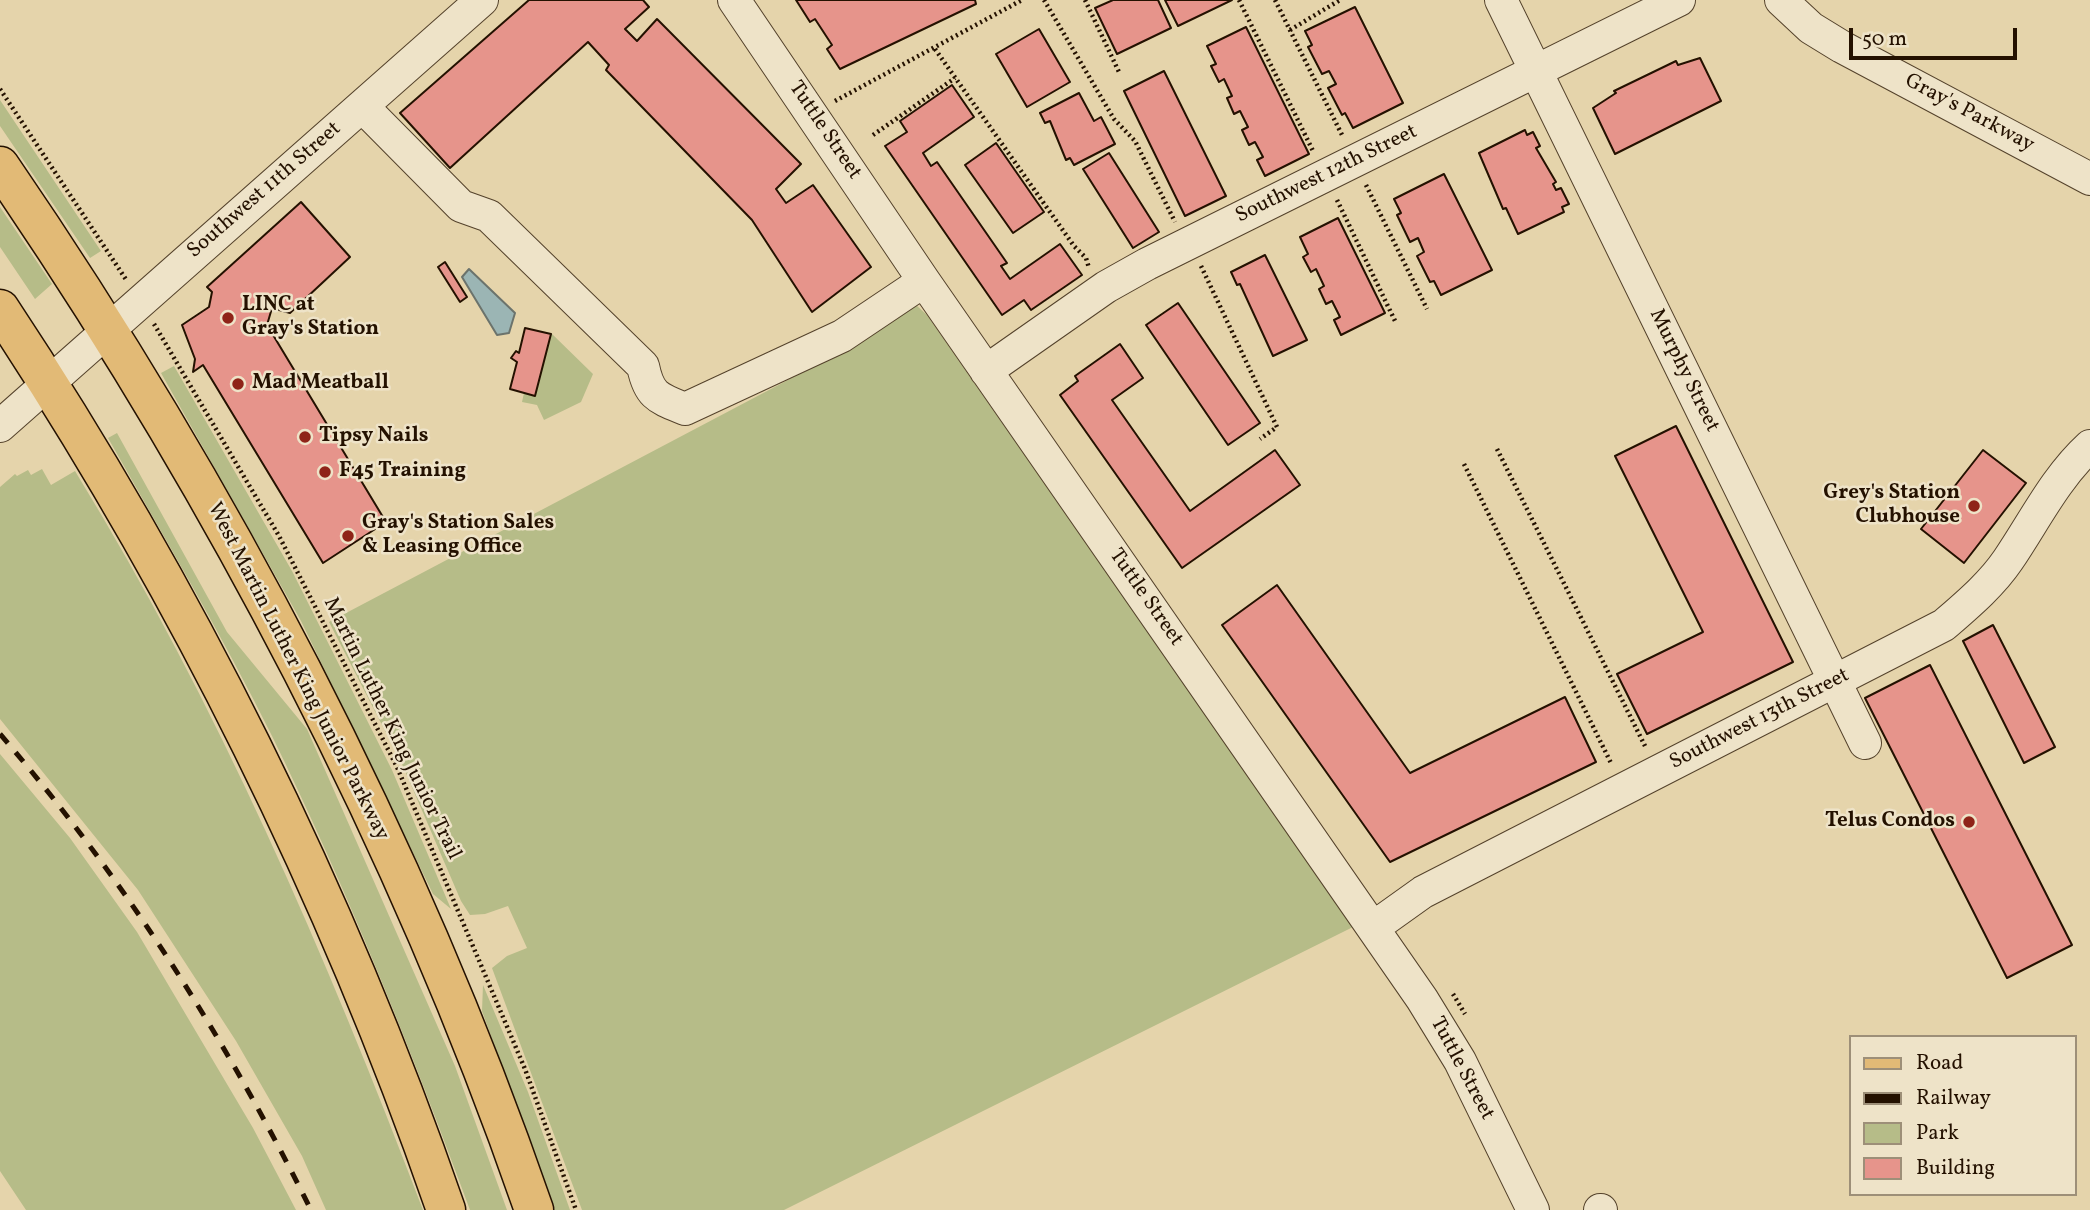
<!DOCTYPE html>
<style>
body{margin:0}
#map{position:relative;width:2090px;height:1210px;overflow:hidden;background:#e5d4ab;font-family:Vollkorn,serif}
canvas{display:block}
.legend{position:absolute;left:1849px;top:1035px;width:228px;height:161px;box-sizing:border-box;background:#eee3c8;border:2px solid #9d8f78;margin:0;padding:9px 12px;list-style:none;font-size:21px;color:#241100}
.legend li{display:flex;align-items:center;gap:14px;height:35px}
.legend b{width:35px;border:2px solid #9d8f78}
.scale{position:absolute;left:1849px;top:28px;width:168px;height:32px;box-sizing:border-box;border:4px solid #241100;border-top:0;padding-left:9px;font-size:21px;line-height:24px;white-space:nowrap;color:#241100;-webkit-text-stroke:5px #eee3c8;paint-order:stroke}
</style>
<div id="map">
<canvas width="2090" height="1210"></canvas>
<ul class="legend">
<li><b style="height:9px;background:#e2ba76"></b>Road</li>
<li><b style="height:9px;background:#241100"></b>Railway</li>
<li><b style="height:19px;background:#b6bc88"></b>Park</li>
<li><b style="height:19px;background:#e6948b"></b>Building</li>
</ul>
<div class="scale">50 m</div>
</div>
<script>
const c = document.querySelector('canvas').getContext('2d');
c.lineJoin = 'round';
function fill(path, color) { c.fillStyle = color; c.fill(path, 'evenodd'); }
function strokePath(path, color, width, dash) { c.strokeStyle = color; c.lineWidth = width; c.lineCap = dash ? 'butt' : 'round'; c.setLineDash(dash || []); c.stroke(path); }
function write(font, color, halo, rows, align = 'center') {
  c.font = font + ' Vollkorn,serif'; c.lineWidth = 5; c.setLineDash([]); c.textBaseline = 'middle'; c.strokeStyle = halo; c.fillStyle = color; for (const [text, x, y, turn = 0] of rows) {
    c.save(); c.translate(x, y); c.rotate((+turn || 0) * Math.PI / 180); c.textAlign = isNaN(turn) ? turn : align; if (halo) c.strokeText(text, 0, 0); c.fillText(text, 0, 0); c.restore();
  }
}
fill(new Path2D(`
 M 0,100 L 101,251 L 90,258 L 0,126 Z
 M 0,207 L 52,284 L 35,299 L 0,247 Z
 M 916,305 L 927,315 L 1353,927 L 784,1210 L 582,1210 L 492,968 L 507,956 L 527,948 L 508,906 L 485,914 L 470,915 L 461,901 L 402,764 L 329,622 L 860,342 Z
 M 551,333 L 593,374 L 581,402 L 544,420 L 537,405 L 522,402 L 524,393 L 535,395 Z
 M 174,366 L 292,571 L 392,770 L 451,909 L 433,894 L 301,621 L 161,373 Z
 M 117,433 L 227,632 L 307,729 L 455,1066 L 507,1210 L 470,1210 C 411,1049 347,889 272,736 C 222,635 164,537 108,438 Z
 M 42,469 L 51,485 L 75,471 C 218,704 326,955 423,1210 L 326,1210 L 302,1156 L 236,1041 L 138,890 L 0,719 L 0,487 L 15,474 L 17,476 L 28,470 L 31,475 Z
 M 0,754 L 70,838 L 137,932 L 253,1128 L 296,1210 L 26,1210 L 0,1171 Z
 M 483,985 L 528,1092 L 570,1210 L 554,1210 L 482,1011 Z`), '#b6bc88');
const water = new Path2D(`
 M 469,269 L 515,313 L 509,333 L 497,335 L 462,277 Z`);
fill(water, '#9bb5b4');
strokePath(water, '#6b736c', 2);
const building = new Path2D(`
 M 529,0 L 643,0 L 649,7 L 625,29 L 637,41 L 657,19 L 801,164 L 776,189 L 786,203 L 813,185 L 871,267 L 812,312 L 752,220 L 606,70 L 609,65 L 588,42 L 450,168 L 400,113 Z
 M 796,0 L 975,0 L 976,4 L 840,69 L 827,49 L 832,45 L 815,19 L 810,22 Z
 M 1113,0 L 1158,0 L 1171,28 L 1117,54 L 1095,8 Z
 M 1165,0 L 1232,0 L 1178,26 Z
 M 1355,7 L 1403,103 L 1353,128 L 1345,113 L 1342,115 L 1328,88 L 1336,84 L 1329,71 L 1322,74 L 1308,47 L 1312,45 L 1305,31 Z
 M 1246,27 L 1309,154 L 1265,176 L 1257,160 L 1263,157 L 1255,142 L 1249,145 L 1242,130 L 1248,127 L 1240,111 L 1234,114 L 1227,98 L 1232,96 L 1224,79 L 1219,82 L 1211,66 L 1216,64 L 1207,46 Z
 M 1039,29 L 1070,82 L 1027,107 L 996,54 Z
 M 1700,58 L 1721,101 L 1615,154 L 1593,108 L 1616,93 L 1614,91 L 1676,61 L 1678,65 Z
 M 1164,71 L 1226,196 L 1185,216 L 1124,91 Z
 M 952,85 L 974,117 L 923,153 L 931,166 L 937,162 L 1007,263 L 1001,266 L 1010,279 L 1060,244 L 1082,275 L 1031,310 L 1024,300 L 1002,315 L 885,146 L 907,132 L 900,121 Z
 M 1079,93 L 1094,121 L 1101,117 L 1115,144 L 1074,165 L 1070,158 L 1066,160 L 1050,121 L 1045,123 L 1040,113 Z
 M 1525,130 L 1527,135 L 1533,132 L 1540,146 L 1536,148 L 1556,182 L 1553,184 L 1556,190 L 1561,188 L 1569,204 L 1562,207 L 1564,212 L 1518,234 L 1506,208 L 1503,209 L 1479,153 Z
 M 996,143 L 1044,212 L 1013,233 L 965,165 Z
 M 1109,153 L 1159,232 L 1133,248 L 1083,169 Z
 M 1444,174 L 1492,270 L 1441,295 L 1434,281 L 1430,282 L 1417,256 L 1424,252 L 1418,238 L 1410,242 L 1397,215 L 1401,213 L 1394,199 Z
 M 301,202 L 350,257 L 290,313 L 272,308 L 267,325 L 386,522 L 323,563 L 203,365 L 193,372 L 195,359 L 182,325 L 209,307 L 212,292 L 207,287 Z
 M 1338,218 L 1385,313 L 1341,335 L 1334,320 L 1340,317 L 1332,301 L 1326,304 L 1319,289 L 1324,286 L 1316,269 L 1311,272 L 1303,257 L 1308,254 L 1300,237 Z
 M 1265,255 L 1307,340 L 1273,356 L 1240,284 L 1237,285 L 1231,272 Z
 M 445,262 L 467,297 L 460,302 L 438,267 Z
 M 1178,303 L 1260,423 L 1228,445 L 1146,325 Z
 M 525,328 L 551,334 L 535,396 L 510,389 L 517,362 L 511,358 L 516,351 L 519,353 Z
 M 1120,344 L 1143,378 L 1112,400 L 1190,511 L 1275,450 L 1300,485 L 1182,568 L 1060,395 L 1078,381 L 1075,376 Z
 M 1676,426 L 1793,662 L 1647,734 L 1617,674 L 1703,632 L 1615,456 Z
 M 1983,450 L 2026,483 L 1964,563 L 1921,529 Z
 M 1277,585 L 1410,773 L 1565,697 L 1596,762 L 1390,862 L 1222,625 Z
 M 1993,625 L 2055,747 L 2024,763 L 1963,641 Z
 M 1930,665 L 2072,945 L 2007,978 L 1865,698 Z`);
fill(building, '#e6948b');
strokePath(building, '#241100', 2);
const minor = new Path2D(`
 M 734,0 L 924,281 L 1422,999 L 1460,1061 L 1533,1210
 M 1501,0 L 1865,743
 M 1781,0 L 1811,28 L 1842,47 L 2090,179
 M 362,106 L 461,206 L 489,216 L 643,366 C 649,396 658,398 685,409 L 842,336 L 924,281
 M 986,371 L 1106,287 L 1147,264 L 1679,0
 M 0,426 L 482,0
 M 1374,927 L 1423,892 L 1944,625 C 1967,605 1991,585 2008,560 C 2034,522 2055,478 2090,446
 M 1600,1210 L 1601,1210`);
const major = new Path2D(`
 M 0,166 C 220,487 407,842 534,1210
 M 0,309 C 185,588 337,894 446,1210`);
strokePath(minor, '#54422b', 34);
strokePath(major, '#241100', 41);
strokePath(new Path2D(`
 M 1044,0 L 1114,119 L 1135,141 L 1175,222
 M 1085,0 L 1119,72
 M 1239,0 L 1314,153
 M 1275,0 L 1343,137
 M 1290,30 L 1340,0
 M 935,49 L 1074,246 L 1086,258 L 1089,268
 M 0,89 L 127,281
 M 835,101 L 1022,0
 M 873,135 L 955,78
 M 1366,185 L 1427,309
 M 1337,200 L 1396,323
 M 1201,266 L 1277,427 L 1260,439
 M 154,324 L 279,536 L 397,767 L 525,1069 L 576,1210
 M 1497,449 L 1645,746
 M 1464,464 L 1611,763
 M 1453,994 L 1465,1014`), '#241100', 4.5, [2, 3.5]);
strokePath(minor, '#eee3c8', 32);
strokePath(major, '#e2ba76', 38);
strokePath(new Path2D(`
 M 0,734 C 125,879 226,1039 311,1210`), '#241100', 5, [12, 12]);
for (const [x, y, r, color] of [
 [228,318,7,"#8f2418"],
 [238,384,7,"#8f2418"],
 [305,437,7,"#8f2418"],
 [325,472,7,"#8f2418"],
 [1974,506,7,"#8f2418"],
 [348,536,7,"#8f2418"],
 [1969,822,7,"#8f2418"]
]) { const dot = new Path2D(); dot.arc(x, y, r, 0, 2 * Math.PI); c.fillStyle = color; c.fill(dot); strokePath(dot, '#eee3c8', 2.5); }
write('21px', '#241100', '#eee3c8', [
 ["Gray's Parkway",1969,114,28],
 ["Tuttle Street",824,131,56],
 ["Southwest 12th Street",1327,175,-26],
 ["Southwest 11th Street",265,191,-41],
 ["Murphy Street",1683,371,64],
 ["Tuttle Street",1145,598,55],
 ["West Martin Luther King Junior Parkway",297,672,63],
 ["Southwest 13th Street",1760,720,-27],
 ["Martin Luther King Junior Trail",391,729,64],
 ["Tuttle Street",1461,1069,62]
]);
write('bold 21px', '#241100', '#eee3c8', [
 ["LINC at",242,306],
 ["Gray's Station",242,330],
 ["Mad Meatball",252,384],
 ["Tipsy Nails",319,437],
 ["F45 Training",339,472],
 ["Grey's Station",1960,494,"right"],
 ["Clubhouse",1960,518,"right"],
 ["Gray's Station Sales",362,524],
 ["& Leasing Office",362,548],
 ["Telus Condos",1955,822,"right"]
], 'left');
</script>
